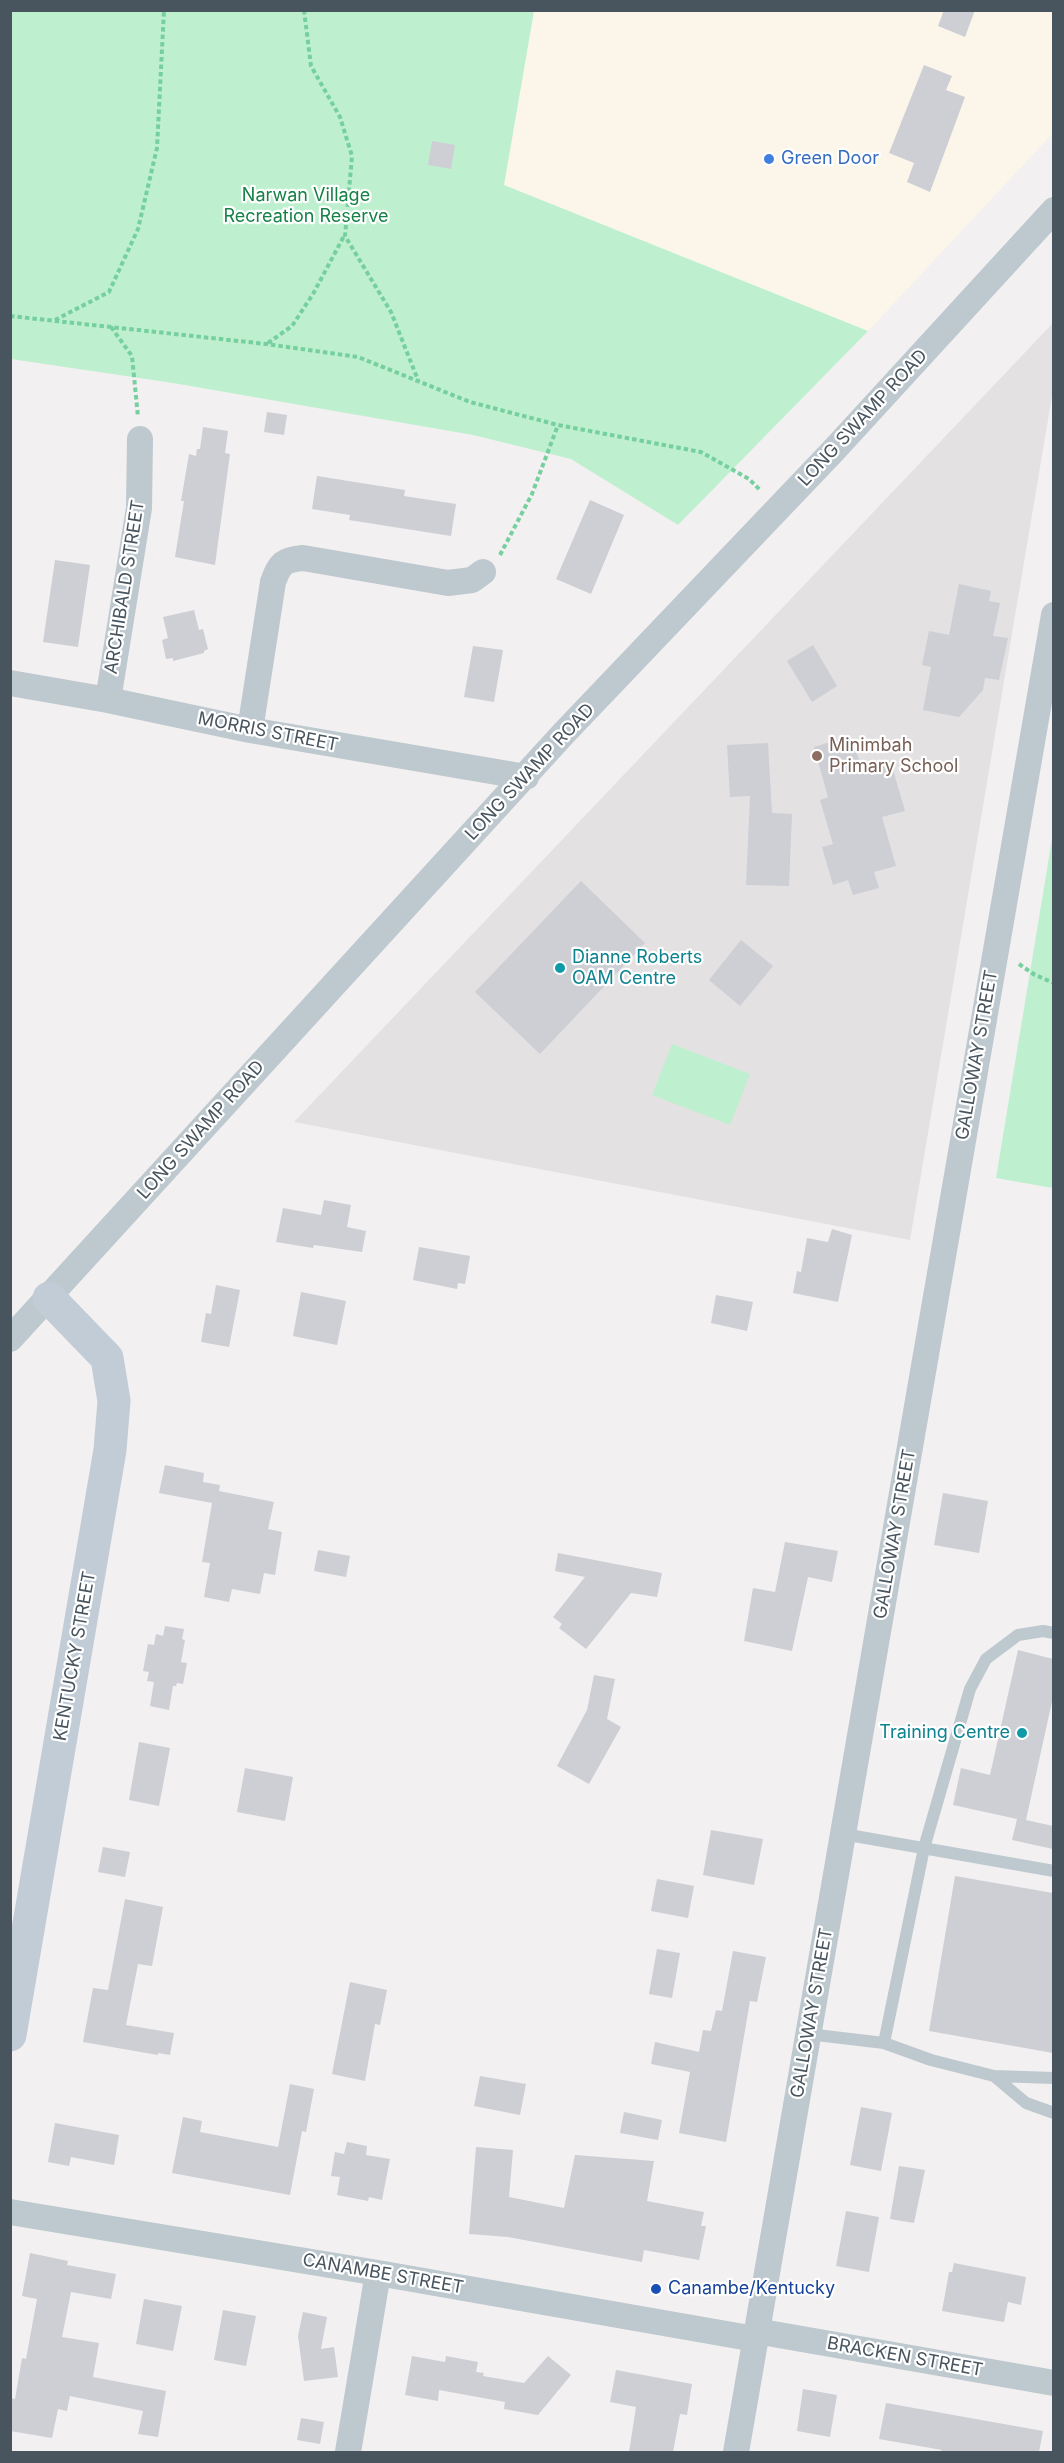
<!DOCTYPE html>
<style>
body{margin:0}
#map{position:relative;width:1064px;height:2463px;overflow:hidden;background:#f2f0f0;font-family:Inter,sans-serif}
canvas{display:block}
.frame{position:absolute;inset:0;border:12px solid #48545e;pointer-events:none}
</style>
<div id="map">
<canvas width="1064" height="2463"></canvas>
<div class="frame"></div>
</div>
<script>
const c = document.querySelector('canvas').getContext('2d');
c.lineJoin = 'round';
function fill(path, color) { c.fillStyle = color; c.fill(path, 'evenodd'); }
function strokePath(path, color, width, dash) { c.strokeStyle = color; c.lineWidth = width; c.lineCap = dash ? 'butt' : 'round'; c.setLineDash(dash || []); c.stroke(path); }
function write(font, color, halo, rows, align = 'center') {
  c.font = font + ' Inter,sans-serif'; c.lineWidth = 4.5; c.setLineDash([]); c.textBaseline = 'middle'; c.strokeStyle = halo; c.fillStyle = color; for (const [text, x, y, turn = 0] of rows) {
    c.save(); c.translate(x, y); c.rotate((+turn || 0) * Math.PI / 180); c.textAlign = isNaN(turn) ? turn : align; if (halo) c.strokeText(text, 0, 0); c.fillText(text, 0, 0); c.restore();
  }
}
fill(new Path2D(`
 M 534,11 L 1053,11 L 1053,133 L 868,331 L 504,185 Z`), '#fcf6ea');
fill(new Path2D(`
 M 1053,323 L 1053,390 L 910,1240 L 294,1122 Z`), '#e3e1e2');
fill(new Path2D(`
 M 10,11 L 534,11 L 504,185 L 868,331 L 678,525 L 571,459 L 473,435 L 173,383 L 11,359 Z
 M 1053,833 L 1053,1188 L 996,1178 Z
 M 672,1044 L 750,1074 L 730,1125 L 652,1095 Z`), '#bef0cf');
fill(new Path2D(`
 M 944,10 L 975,10 L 965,37 L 938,26 Z
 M 924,65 L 952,76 L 946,90 L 965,97 L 930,192 L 907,182 L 914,163 L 889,153 Z
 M 432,141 L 455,145 L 451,169 L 428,165 Z
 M 267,412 L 287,415 L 284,435 L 264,432 Z
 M 203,427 L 228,431 L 225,453 L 230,454 L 215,565 L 175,557 L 184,501 L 181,501 L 189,454 L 196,456 L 197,449 L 200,449 Z
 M 317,476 L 405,490 L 404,496 L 456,504 L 451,536 L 349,520 L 350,515 L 312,509 Z
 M 590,500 L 624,515 L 591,594 L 556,579 Z
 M 55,560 L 90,565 L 78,647 L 43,642 Z
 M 959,584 L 991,591 L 989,601 L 1000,603 L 993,636 L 1008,638 L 999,680 L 985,678 L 983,690 L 959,717 L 923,710 L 931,667 L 922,665 L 929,631 L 949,635 Z
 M 194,610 L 199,630 L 203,629 L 208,649 L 204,651 L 204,653 L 173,661 L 173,658 L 166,659 L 162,640 L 168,638 L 163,617 Z
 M 813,645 L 837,686 L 812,702 L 787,661 Z
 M 473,646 L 503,650 L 494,702 L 464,697 Z
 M 843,738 L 846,747 L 854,744 L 863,772 L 891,763 L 905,811 L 882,817 L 896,866 L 874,872 L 879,888 L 853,895 L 848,880 L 833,885 L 822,847 L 833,844 L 820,800 L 828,797 L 814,747 Z
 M 768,743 L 772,813 L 792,814 L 789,886 L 746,885 L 750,796 L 730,797 L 727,745 Z
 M 581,881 L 645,943 L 540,1054 L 475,992 Z
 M 741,940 L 773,966 L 740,1006 L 709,980 Z
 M 324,1200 L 351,1205 L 347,1227 L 366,1231 L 362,1252 L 314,1245 L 313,1248 L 276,1242 L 283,1208 L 321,1215 Z
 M 832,1229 L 852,1235 L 838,1302 L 793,1293 L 797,1271 L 801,1272 L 807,1238 L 828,1242 Z
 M 419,1247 L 470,1256 L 465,1284 L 458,1283 L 457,1289 L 413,1280 Z
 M 216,1285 L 240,1290 L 229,1347 L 201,1342 L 206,1313 L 211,1314 Z
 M 301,1292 L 346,1301 L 337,1345 L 293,1336 Z
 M 716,1295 L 753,1302 L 747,1331 L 711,1323 Z
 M 165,1465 L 204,1473 L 203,1482 L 220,1485 L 219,1491 L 274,1502 L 268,1529 L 282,1532 L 275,1575 L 264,1573 L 260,1594 L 232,1589 L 229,1602 L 204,1597 L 210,1563 L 202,1562 L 212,1503 L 159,1493 Z
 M 943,1493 L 988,1501 L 979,1553 L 934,1545 Z
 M 785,1542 L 838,1551 L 832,1582 L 808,1577 L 792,1651 L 744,1641 L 753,1588 L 775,1592 Z
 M 318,1550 L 350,1556 L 346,1577 L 314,1571 Z
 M 558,1553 L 662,1573 L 657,1597 L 631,1593 L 586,1649 L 559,1628 L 562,1624 L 553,1617 L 585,1577 L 555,1571 Z
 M 165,1626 L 184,1629 L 182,1639 L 185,1640 L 181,1662 L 187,1663 L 183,1684 L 177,1683 L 176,1686 L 173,1686 L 169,1710 L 150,1706 L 154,1682 L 147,1681 L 149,1672 L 143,1671 L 148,1644 L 154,1645 L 156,1634 L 163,1636 Z
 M 1018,1650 L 1053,1659 L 1053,1697 L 1026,1820 L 1053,1826 L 1053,1849 L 1012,1840 L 1017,1819 L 953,1805 L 961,1768 L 990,1775 Z
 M 594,1675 L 615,1679 L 607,1719 L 621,1727 L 589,1784 L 557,1766 L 587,1710 Z
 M 139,1742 L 170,1748 L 159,1806 L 129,1800 Z
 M 245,1768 L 293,1777 L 285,1821 L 237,1812 Z
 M 711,1830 L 763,1839 L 754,1885 L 703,1875 Z
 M 103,1847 L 130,1852 L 125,1877 L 98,1872 Z
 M 955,1876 L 1053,1893 L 1053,2053 L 929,2031 Z
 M 657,1879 L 694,1886 L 688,1918 L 651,1911 Z
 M 125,1899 L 163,1907 L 152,1966 L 138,1964 L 126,2025 L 174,2033 L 170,2055 L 158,2053 L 158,2055 L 83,2042 L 93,1988 L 108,1990 Z
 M 657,1949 L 680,1953 L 672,1998 L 649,1994 Z
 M 733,1951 L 766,1957 L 757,2002 L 750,2001 L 726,2142 L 679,2133 L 690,2072 L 651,2064 L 655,2042 L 699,2052 L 703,2030 L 711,2031 L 716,2010 L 722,2011 Z
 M 350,1982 L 387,1990 L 380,2025 L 375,2024 L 365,2081 L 332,2074 Z
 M 480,2076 L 526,2084 L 520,2115 L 474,2106 Z
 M 290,2084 L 314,2089 L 306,2132 L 302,2131 L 290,2195 L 172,2173 L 183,2117 L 202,2121 L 200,2132 L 278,2147 Z
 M 861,2107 L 892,2113 L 881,2171 L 850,2165 Z
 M 624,2112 L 662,2120 L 658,2140 L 620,2133 Z
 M 55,2123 L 119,2135 L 114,2165 L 71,2157 L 69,2166 L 48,2162 Z
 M 347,2142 L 367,2146 L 366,2155 L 390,2159 L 382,2200 L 369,2197 L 368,2201 L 337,2195 L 340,2177 L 331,2176 L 335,2152 L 344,2154 Z
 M 476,2147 L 513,2150 L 509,2197 L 564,2208 L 575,2155 L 654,2161 L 647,2201 L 704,2212 L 701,2226 L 706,2226 L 699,2260 L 644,2250 L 642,2262 L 508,2237 L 469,2234 Z
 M 899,2166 L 925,2170 L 914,2223 L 890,2219 Z
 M 846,2211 L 879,2217 L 869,2272 L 836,2266 Z
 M 30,2253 L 68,2261 L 67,2265 L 116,2274 L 111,2299 L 71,2292 L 62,2337 L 99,2343 L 93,2377 L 166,2391 L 158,2437 L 138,2434 L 143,2411 L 70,2396 L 67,2411 L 58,2409 L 52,2438 L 10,2431 L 10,2398 L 15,2399 L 22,2358 L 26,2359 L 37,2299 L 22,2296 Z
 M 954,2263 L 1026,2277 L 1021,2305 L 1008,2302 L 1004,2322 L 942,2311 L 949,2272 L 952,2272 Z
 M 144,2299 L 182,2306 L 173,2351 L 136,2344 Z
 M 223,2310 L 256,2316 L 246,2366 L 214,2360 Z
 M 303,2312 L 327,2317 L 321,2349 L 334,2347 L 338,2377 L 304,2381 L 298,2336 Z
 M 412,2356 L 445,2362 L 446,2356 L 478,2362 L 476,2372 L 484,2373 L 483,2376 L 524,2383 L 548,2356 L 571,2375 L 538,2415 L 504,2409 L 505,2402 L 439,2390 L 438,2401 L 405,2395 Z
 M 616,2370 L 692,2384 L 687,2415 L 680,2414 L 673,2452 L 629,2452 L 636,2407 L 610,2402 Z
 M 803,2389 L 837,2395 L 830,2437 L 797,2431 Z
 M 886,2403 L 1043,2431 L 1039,2452 L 941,2452 L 942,2450 L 879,2439 Z
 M 301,2418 L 324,2422 L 320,2444 L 297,2440 Z`), '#cdcfd5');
strokePath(new Path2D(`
 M 304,10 L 311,66 L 340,117 L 352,156 L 345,236 L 391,312 L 418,380
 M 10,316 L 266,344 L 358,357 L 470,402 L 558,425 L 701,452 L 749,479 L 761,491
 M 55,320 L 109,292 L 138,229 L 157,148 L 164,10
 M 111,327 L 132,356 L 138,417
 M 268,343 L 292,326 L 313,294 L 344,236
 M 500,555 L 532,494 L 558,425
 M 1019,964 L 1035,975 L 1054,983`), '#76cf9f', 4, [4.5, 3]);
strokePath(new Path2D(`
 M 843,1834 L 1054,1871
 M 808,2034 L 884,2043 L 931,2060 L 994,2076 L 1054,2078
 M 884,2043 L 924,1848 L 970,1689 L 986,1659 L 1018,1635 L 1043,1631 L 1054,1633
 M 994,2076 L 1026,2103 L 1054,2113`), '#bec8cf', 12);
strokePath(new Path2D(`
 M 10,683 L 108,700 L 250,730 L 526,777
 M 108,700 L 139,508 L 140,439
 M 250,730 L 273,582 C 280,563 283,560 303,558 L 448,583 L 472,580 L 483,572
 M 10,1339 L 564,733 L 833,451 L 1054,210
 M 10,2212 L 378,2273 L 755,2339
 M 756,2331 L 1054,2383
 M 348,2452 L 378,2273
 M 736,2452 L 1054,615`), '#bec8cf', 26);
strokePath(new Path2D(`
 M 10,2035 L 110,1450 L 114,1401 L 107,1358 L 49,1298`), '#c1ccd7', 33);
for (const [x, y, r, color] of [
 [769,159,6,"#3f7fe0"],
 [817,756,6,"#8d6e63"],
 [560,968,6,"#0f9aa8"],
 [1022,1733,6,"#0f9aa8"],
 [656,2289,6,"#1a4fb4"]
]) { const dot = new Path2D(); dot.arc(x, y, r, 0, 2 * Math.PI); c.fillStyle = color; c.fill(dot); strokePath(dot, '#fff', 2); }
write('18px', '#366cbe', '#fff', [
 ["Green Door",781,159]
], 'left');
write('18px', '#168247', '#fff', [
 ["Narwan Village",306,196],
 ["Recreation Reserve",306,217]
]);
write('18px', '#48545e', '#fff', [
 ["LONG SWAMP ROAD",863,418,-47],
 ["ARCHIBALD STREET",125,587,-81],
 ["MORRIS STREET",268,732,11],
 ["LONG SWAMP ROAD",530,772,-47],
 ["GALLOWAY STREET",977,1055,-80],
 ["LONG SWAMP ROAD",201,1130,-48],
 ["GALLOWAY STREET",895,1534,-80],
 ["KENTUCKY STREET",75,1656,-80],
 ["GALLOWAY STREET",812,2013,-80],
 ["CANAMBE STREET",383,2274,10],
 ["BRACKEN STREET",905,2357,10]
]);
write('18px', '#785e54', '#fff', [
 ["Minimbah",829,746],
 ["Primary School",829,767]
], 'left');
write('18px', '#0d838f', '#fff', [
 ["Dianne Roberts",572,958],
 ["OAM Centre",572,979],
 ["Training Centre",1010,1733,"right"]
], 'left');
write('18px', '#164399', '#fff', [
 ["Canambe/Kentucky",668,2289]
], 'left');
</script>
